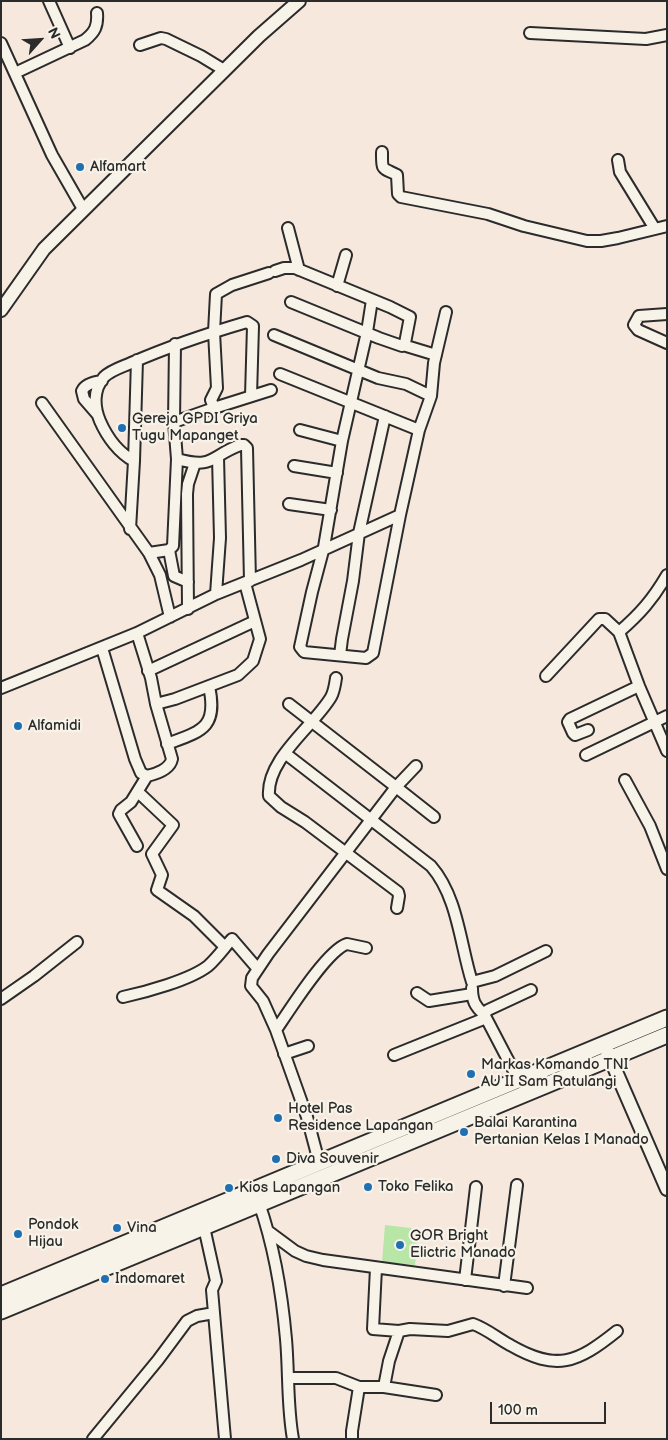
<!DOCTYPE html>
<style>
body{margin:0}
#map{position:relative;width:668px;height:1440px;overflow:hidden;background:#f7e8de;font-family:"Balsamiq Sans",sans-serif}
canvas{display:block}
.frame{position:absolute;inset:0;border:2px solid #2b2b2b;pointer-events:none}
.north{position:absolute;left:15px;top:15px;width:50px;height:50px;-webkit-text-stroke:4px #f7f3e8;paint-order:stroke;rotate:64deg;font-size:14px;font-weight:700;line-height:20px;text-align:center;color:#2b2b2b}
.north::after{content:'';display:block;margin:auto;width:18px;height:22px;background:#2b2b2b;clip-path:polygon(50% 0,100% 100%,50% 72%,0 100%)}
.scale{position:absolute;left:490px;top:1402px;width:116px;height:22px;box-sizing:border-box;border:2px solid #2b2b2b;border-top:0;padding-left:6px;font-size:15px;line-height:18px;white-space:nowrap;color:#2b2b2b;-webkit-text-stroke:4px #f7f3e8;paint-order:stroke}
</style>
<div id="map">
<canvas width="668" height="1440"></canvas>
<div class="frame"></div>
<div class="north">N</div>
<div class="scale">100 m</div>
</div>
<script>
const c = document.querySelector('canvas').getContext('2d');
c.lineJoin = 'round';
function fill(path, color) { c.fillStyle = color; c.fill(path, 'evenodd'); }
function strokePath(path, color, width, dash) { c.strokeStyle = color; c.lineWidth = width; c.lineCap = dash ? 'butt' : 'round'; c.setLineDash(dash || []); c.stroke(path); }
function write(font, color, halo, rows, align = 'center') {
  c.font = font + ' "Balsamiq Sans",sans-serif'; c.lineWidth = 4.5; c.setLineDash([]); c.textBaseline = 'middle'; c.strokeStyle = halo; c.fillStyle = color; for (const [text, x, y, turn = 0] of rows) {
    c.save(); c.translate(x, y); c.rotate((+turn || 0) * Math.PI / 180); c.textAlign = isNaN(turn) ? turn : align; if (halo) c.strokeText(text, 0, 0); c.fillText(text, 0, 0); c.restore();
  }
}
fill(new Path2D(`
 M 385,1225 L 419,1229 L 415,1265 L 382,1262 Z`), '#b7e6a6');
const minor = new Path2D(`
 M 49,1 L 70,48
 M 530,33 L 646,39 L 667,35
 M 1,43 L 52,155 L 83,209
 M 140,45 L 161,38 L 166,39 L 201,56 L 224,70
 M 15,73 L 85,40 C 95,32 98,26 97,13
 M 382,152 C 382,171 381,167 397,175 L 398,194 L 401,197 L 488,214 L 524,226 L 587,241 L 601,241 L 618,238 L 667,226
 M 618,160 L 620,172 L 655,229
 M 288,228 L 299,270
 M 275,271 L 284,268 L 295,268 L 390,307 L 410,317 L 405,343 L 402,346 L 379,338 L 291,302
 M 337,286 L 346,255
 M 372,300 L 367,332 L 342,441 L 324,547 L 312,592 L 300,647 L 304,652 L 366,658 L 373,653 L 400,515 L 419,430 L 431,396 L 434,363 L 446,312
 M 667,314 L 639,316 L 634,325 L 638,330 L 667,343
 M 274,335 L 378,378 L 406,384 L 431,396
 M 403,345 L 436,355
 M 280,374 L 419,430
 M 42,403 L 149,553 L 160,575 L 170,617
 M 214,408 L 271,390
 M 97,414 L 84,399 L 82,391 C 85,384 94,382 102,381
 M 174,422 L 214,408 L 211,400 L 217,388 L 214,332 L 216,294 L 232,285 L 269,273
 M 300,430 L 342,441
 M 177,459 C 214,469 209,457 240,445 L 244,445 L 247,448 L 250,581
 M 134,461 C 119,453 107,437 100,421 C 94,407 93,390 104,377 C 111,370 122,367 131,363 C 170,346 206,334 247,322 L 253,326 L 251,396
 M 294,466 L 337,473
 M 289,504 L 331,510
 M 130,529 L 134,461 L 137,360
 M 169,550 L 174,576 L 188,582
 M 149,553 L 169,550 L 173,546 L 177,459 L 174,422 L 175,344
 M 216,594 L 220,538 L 218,457
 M 188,609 L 187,494 L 188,484 L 195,463
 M 619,632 C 640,614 653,599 667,575
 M 137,633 L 151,678 L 156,704 L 175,699 L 238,675 L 253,661 L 260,639 L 245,583
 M 102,648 L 135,759 L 141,773 L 147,776 C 156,774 170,769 172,759 L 156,704
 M 340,655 L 342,639 L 353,581 L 359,533 L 385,416
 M 148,671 L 255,621
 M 546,676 L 599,619 L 605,619 L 619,632 L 639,686 L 667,751
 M 336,678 C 335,685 334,692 331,697 C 314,726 266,759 269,796 L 281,807 L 305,822 L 398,892 L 399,896 L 397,908
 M 1,688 L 137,633 L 216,594 L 301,560 L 400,515
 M 289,704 L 396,787 L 416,766
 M 588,730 L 575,735 L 573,733 L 568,722 L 570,719 L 639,686
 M 167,744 C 202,731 218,728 209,686
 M 286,754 L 431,866 C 458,897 460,944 472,982 L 495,976 L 546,951
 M 586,755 L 667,716
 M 625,780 L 650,826 L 667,869
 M 138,792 L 173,825 L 152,854 L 162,875 L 157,890 L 194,916 L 225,947
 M 137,846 L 119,814 L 121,810 L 131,802 L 147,776
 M 472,988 C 472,1000 475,1007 484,1014
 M 417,993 L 429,1001 L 472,994
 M 123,997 C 146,992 190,980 208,966 C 217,958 224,948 232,939 L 257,968
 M 1,999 L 34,976 L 77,942
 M 276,1030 C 289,1011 327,950 347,944 L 366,948
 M 284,1054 L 308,1046
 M 394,1055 L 486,1018
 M 519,1081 L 484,1014 L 488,1010 L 531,990
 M 319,1162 L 307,1117 L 276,1030 L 263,1001 L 251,986 L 252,978 L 268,954 L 396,787 L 434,817
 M 259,1203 C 274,1246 282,1294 286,1339 C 289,1373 287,1406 293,1439
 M 204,1227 L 216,1281 L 212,1290 L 225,1439
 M 268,1231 L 295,1251 L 306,1256 L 323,1260 L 527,1288
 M 376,1268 L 373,1329 L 399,1331
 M 465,1280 L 476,1187
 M 504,1286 L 517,1185
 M 288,1378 L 336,1378 L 359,1387 L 384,1387 L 436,1395
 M 384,1387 L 389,1361 L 399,1331 L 410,1329 L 448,1331 L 473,1324 C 487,1329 497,1338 510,1345 C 557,1372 577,1363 617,1331
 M 93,1439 L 158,1360 L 187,1321 L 197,1316 L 214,1313
 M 352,1439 L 352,1431 L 359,1387`);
const major = new Path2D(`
 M 1,310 L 44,249 L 259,36 L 299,1
 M 604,1044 L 667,1189`);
const highway = new Path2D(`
 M 1,1295 L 667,1018
 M 1,1311 L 667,1035`);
strokePath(minor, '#2b2b2b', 14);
strokePath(major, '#2b2b2b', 16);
strokePath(highway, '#2b2b2b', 19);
strokePath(minor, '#f7f3e8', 10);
strokePath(major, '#f7f3e8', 12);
strokePath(highway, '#f7f3e8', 15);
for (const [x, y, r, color] of [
 [80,167,5,"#1f6fb2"],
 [122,428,5,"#1f6fb2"],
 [18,726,5,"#1f6fb2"],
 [471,1074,5,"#1f6fb2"],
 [278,1118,5,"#1f6fb2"],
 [464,1132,5,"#1f6fb2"],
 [276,1159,5,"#1f6fb2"],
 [368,1187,5,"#1f6fb2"],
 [229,1188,5,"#1f6fb2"],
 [117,1228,5,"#1f6fb2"],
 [18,1234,5,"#1f6fb2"],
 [400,1245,5,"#1f6fb2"],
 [105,1279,5,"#1f6fb2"]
]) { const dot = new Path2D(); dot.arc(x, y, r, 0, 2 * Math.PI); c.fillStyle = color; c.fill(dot); strokePath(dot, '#f7f3e8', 2); }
write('15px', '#2b2b2b', '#f7f3e8', [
 ["Alfamart",90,167],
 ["Gereja GPDI Griya",132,419],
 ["Tugu Mapanget",132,436],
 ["Alfamidi",28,726],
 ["Markas Komando TNI",481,1065],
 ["AU II Sam Ratulangi",481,1082],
 ["Hotel Pas",288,1109],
 ["Residence Lapangan",288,1126],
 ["Balai Karantina",474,1123],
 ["Pertanian Kelas I Manado",474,1140],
 ["Diva Souvenir",286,1159],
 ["Toko Felika",378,1187],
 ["Kios Lapangan",239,1188],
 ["Pondok",28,1225],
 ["Hijau",28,1242],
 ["Vina",127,1228],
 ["GOR Bright",410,1236],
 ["Elictric Manado",410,1253],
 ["Indomaret",115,1279]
], 'left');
</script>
